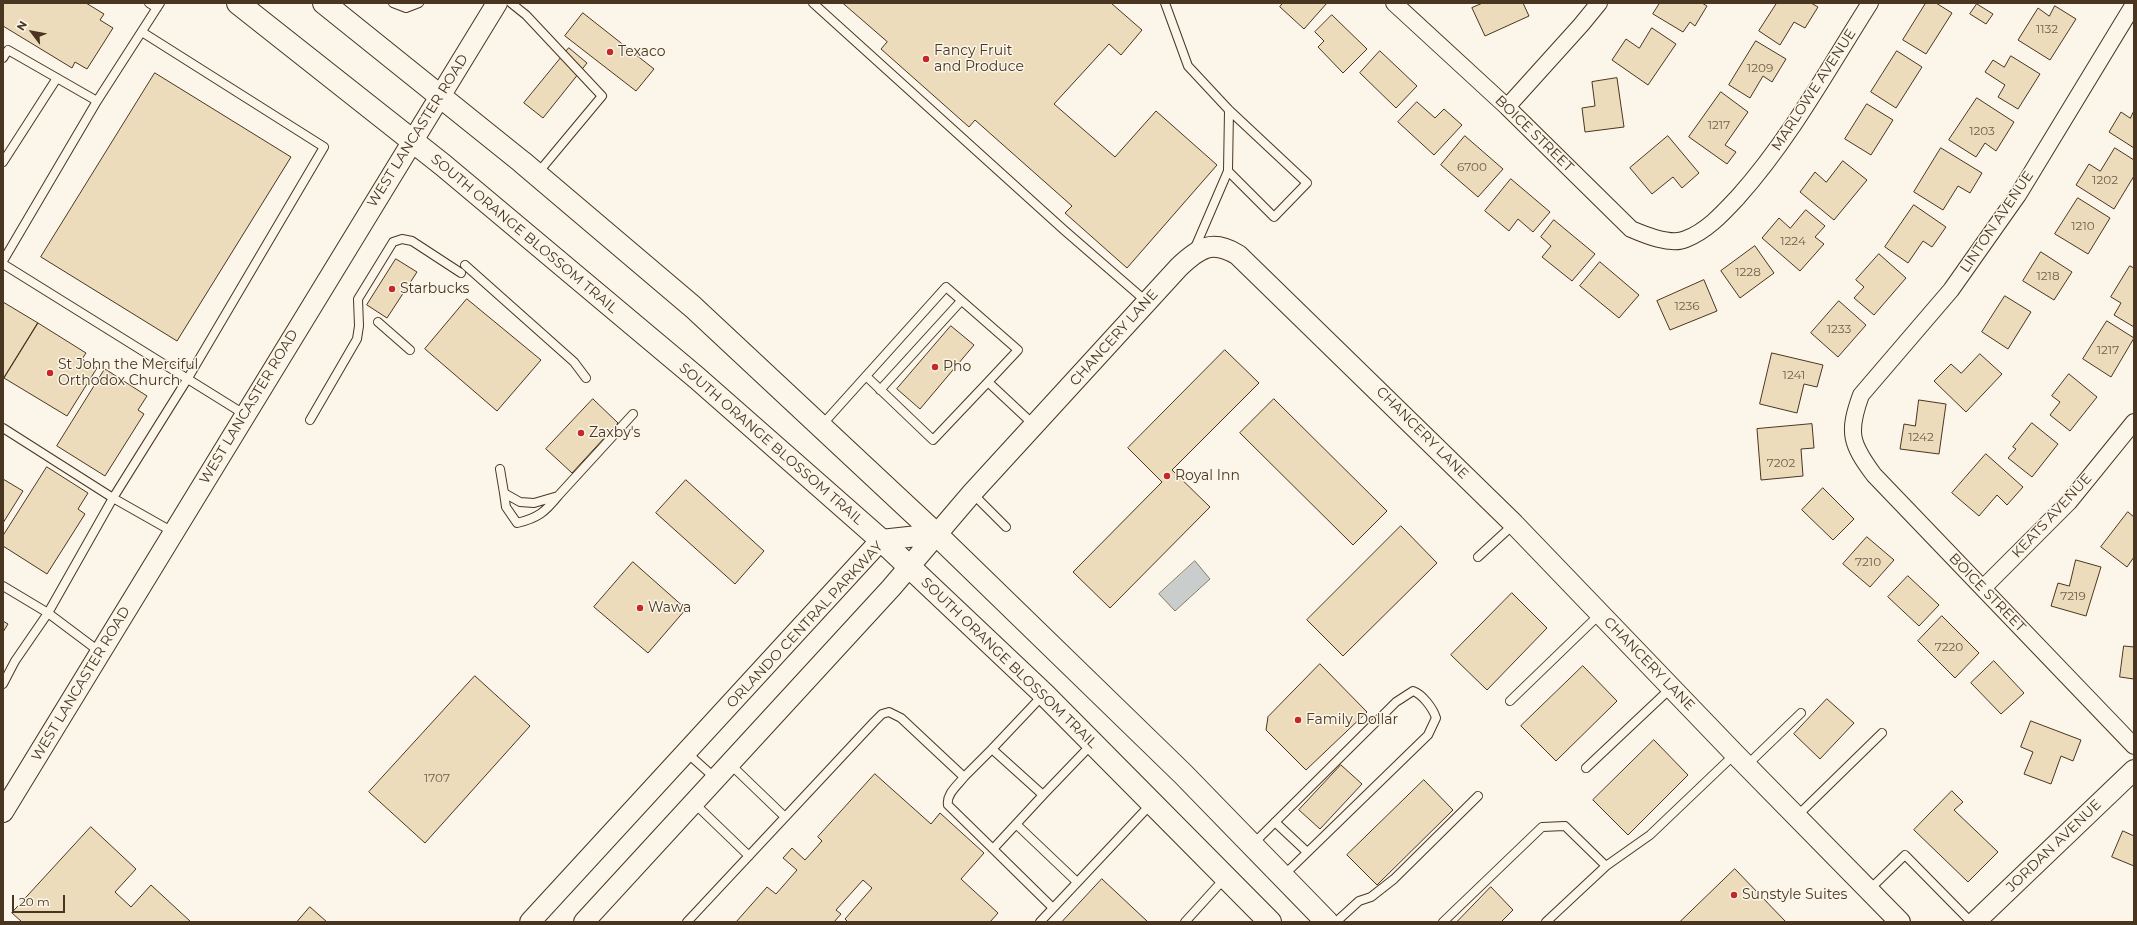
<!DOCTYPE html>
<style>
body{margin:0}
#map{position:relative;width:2137px;height:925px;overflow:hidden;background:#fbf6e9;font-family:Montserrat,sans-serif}
canvas{display:block}
.frame{position:absolute;inset:0;border:4px solid #4a3520;pointer-events:none}
.north{position:absolute;left:12px;top:12px;width:40px;height:40px;-webkit-text-stroke:3px #fbf6e9;paint-order:stroke;rotate:302deg;font-size:11px;font-weight:700;line-height:16px;text-align:center;color:#4a3520}
.north::after{content:'';display:block;margin:auto;width:14px;height:18px;background:#4a3520;clip-path:polygon(50% 0,100% 100%,50% 72%,0 100%)}
.scale{position:absolute;left:12px;top:895px;width:53px;height:18px;box-sizing:border-box;border:2px solid #4a3520;border-top:0;padding-left:5px;font-size:12px;line-height:14px;white-space:nowrap;color:#4a3520;-webkit-text-stroke:3px #fbf6e9;paint-order:stroke}
</style>
<div id="map">
<canvas width="2137" height="925"></canvas>
<div class="frame"></div>
<div class="north">N</div>
<div class="scale">20 m</div>
</div>
<script>
const c = document.querySelector('canvas').getContext('2d');
c.lineJoin = 'round';
function fill(path, color) { c.fillStyle = color; c.fill(path, 'evenodd'); }
function strokePath(path, color, width, dash) { c.strokeStyle = color; c.lineWidth = width; c.lineCap = dash ? 'butt' : 'round'; c.setLineDash(dash || []); c.stroke(path); }
function write(font, color, halo, rows, align = 'center') {
  c.font = font + ' Montserrat,sans-serif'; c.lineWidth = 3; c.setLineDash([]); c.textBaseline = 'middle'; c.strokeStyle = halo; c.fillStyle = color; for (const [text, x, y, turn = 0] of rows) {
    c.save(); c.translate(x, y); c.rotate((+turn || 0) * Math.PI / 180); c.textAlign = isNaN(turn) ? turn : align; if (halo) c.strokeText(text, 0, 0); c.fillText(text, 0, 0); c.restore();
  }
}
const water = new Path2D(`
 M 1195,561 L 1210,579 L 1175,611 L 1159,594 Z`);
fill(water, '#c9cecd');
strokePath(water, '#887966', 1);
const building = new Path2D(`
 M 3,3 L 86,3 L 104,14 L 100,20 L 113,28 L 87,69 L 75,62 L 72,68 L 3,26 Z
 M 843,3 L 1111,3 L 1142,30 L 1121,55 L 1109,44 L 1054,104 L 1115,157 L 1156,111 L 1217,165 L 1127,268 L 1065,213 L 1072,206 L 975,120 L 969,127 L 881,49 L 887,42 Z
 M 1283,3 L 1327,3 L 1304,29 L 1280,7 Z
 M 1483,3 L 1523,3 L 1529,16 L 1485,36 L 1472,8 Z
 M 1660,3 L 1702,3 L 1707,6 L 1695,26 L 1690,22 L 1683,32 L 1653,14 Z
 M 1777,3 L 1811,3 L 1818,7 L 1805,28 L 1794,22 L 1780,45 L 1759,31 Z
 M 1926,3 L 1936,3 L 1952,13 L 1926,54 L 1903,40 Z
 M 1977,4 L 1993,14 L 1986,24 L 1970,14 Z
 M 2055,6 L 2076,19 L 2050,60 L 2018,40 L 2038,8 L 2049,16 Z
 M 583,13 L 654,69 L 636,91 L 565,36 Z
 M 1332,15 L 1367,49 L 1343,73 L 1318,47 L 1324,41 L 1315,32 Z
 M 1652,28 L 1676,44 L 1648,85 L 1612,60 L 1626,39 L 1639,48 Z
 M 1756,41 L 1786,59 L 1772,82 L 1763,76 L 1750,98 L 1729,85 Z
 M 569,48 L 587,63 L 543,118 L 524,103 Z
 M 1380,51 L 1417,86 L 1396,108 L 1360,73 Z
 M 1897,51 L 1922,67 L 1896,108 L 1871,92 Z
 M 2011,56 L 2040,74 L 2018,109 L 1998,97 L 2005,85 L 1985,72 L 1993,60 L 2004,67 Z
 M 155,73 L 291,157 L 177,341 L 41,257 Z
 M 1617,78 L 1624,127 L 1585,132 L 1582,108 L 1595,106 L 1592,82 Z
 M 1721,92 L 1748,112 L 1725,145 L 1736,152 L 1727,164 L 1689,137 Z
 M 1977,98 L 2014,122 L 1996,151 L 1985,143 L 1976,157 L 1949,140 Z
 M 1417,102 L 1435,118 L 1444,109 L 1462,125 L 1434,155 L 1398,122 Z
 M 1867,104 L 1893,120 L 1871,155 L 1845,139 Z
 M 2134,111 L 2134,148 L 2109,132 L 2121,112 L 2130,118 Z
 M 1465,136 L 1503,169 L 1478,197 L 1441,165 Z
 M 1668,136 L 1699,173 L 1682,188 L 1673,177 L 1652,194 L 1630,168 Z
 M 1941,148 L 1982,173 L 1970,193 L 1958,186 L 1943,210 L 1914,192 Z
 M 2115,148 L 2134,160 L 2134,176 L 2114,209 L 2076,185 L 2089,164 L 2100,171 Z
 M 1843,161 L 1867,180 L 1834,220 L 1800,192 L 1815,172 L 1826,182 Z
 M 1511,179 L 1550,212 L 1533,232 L 1518,219 L 1509,231 L 1485,211 Z
 M 2078,198 L 2110,218 L 2088,254 L 2055,234 Z
 M 1914,205 L 1946,227 L 1932,247 L 1923,241 L 1908,263 L 1885,247 Z
 M 1806,210 L 1825,226 L 1815,237 L 1824,244 L 1800,271 L 1762,238 L 1779,218 L 1790,228 Z
 M 1554,220 L 1595,254 L 1572,281 L 1542,257 L 1551,246 L 1541,237 Z
 M 1755,246 L 1774,273 L 1740,298 L 1721,271 Z
 M 2041,252 L 2072,272 L 2054,300 L 2023,281 Z
 M 1879,254 L 1906,278 L 1874,315 L 1854,298 L 1864,287 L 1856,280 Z
 M 396,259 L 417,272 L 387,318 L 367,305 Z
 M 1600,262 L 1639,295 L 1619,318 L 1580,286 Z
 M 2130,266 L 2134,268 L 2134,327 L 2114,315 L 2121,303 L 2111,297 Z
 M 1704,280 L 1717,311 L 1670,330 L 1657,301 Z
 M 2005,296 L 2031,312 L 2008,349 L 1982,332 Z
 M 467,299 L 541,360 L 497,411 L 425,349 Z
 M 1839,301 L 1866,325 L 1838,357 L 1811,333 Z
 M 3,302 L 38,323 L 4,378 L 3,377 Z
 M 2107,321 L 2134,338 L 2111,377 L 2083,359 Z
 M 38,323 L 86,353 L 82,359 L 97,368 L 67,416 L 4,378 Z
 M 951,326 L 974,345 L 920,409 L 897,389 Z
 M 1225,350 L 1259,383 L 1172,470 L 1210,507 L 1110,608 L 1073,572 L 1162,482 L 1128,448 Z
 M 1772,353 L 1823,365 L 1817,387 L 1804,384 L 1797,413 L 1760,404 Z
 M 1980,354 L 2002,374 L 1966,412 L 1934,381 L 1951,364 L 1961,373 Z
 M 105,369 L 147,396 L 138,410 L 144,414 L 105,476 L 57,446 Z
 M 2069,374 L 2097,397 L 2070,431 L 2050,415 L 2060,402 L 2052,396 Z
 M 593,399 L 618,423 L 572,473 L 546,449 Z
 M 1274,399 L 1387,511 L 1353,545 L 1240,433 Z
 M 1919,400 L 1946,404 L 1939,454 L 1900,449 L 1904,424 L 1915,426 Z
 M 2032,423 L 2058,444 L 2032,477 L 2008,458 L 2016,449 L 2013,447 Z
 M 1812,424 L 1814,448 L 1801,449 L 1803,476 L 1761,480 L 1757,429 Z
 M 1986,454 L 2023,487 L 2007,505 L 1997,495 L 1979,516 L 1952,493 Z
 M 47,467 L 88,493 L 78,509 L 85,514 L 47,574 L 3,546 L 3,536 Z
 M 3,479 L 23,491 L 3,523 Z
 M 686,480 L 764,551 L 735,584 L 656,513 Z
 M 1823,488 L 1854,519 L 1833,540 L 1802,510 Z
 M 2128,512 L 2134,517 L 2134,557 L 2127,567 L 2101,547 Z
 M 1401,526 L 1437,563 L 1343,656 L 1307,620 Z
 M 1867,537 L 1894,560 L 1870,587 L 1843,564 Z
 M 2076,560 L 2101,567 L 2086,616 L 2051,606 L 2058,583 L 2069,586 Z
 M 633,562 L 686,609 L 648,653 L 594,607 Z
 M 1908,576 L 1939,605 L 1919,626 L 1888,597 Z
 M 1512,593 L 1547,628 L 1487,690 L 1451,655 Z
 M 1942,616 L 1979,653 L 1955,678 L 1918,641 Z
 M 3,621 L 8,624 L 3,632 Z
 M 2124,646 L 2134,647 L 2134,679 L 2120,677 Z
 M 1994,661 L 2024,693 L 2001,714 L 1971,683 Z
 M 1320,664 L 1367,712 L 1306,770 L 1266,730 L 1268,717 Z
 M 1583,666 L 1617,701 L 1556,761 L 1521,726 Z
 M 475,676 L 530,726 L 425,843 L 369,792 Z
 M 1827,699 L 1854,723 L 1820,759 L 1794,734 Z
 M 2031,721 L 2081,740 L 2073,761 L 2061,756 L 2051,784 L 2024,774 L 2033,752 L 2021,747 Z
 M 1654,740 L 1688,775 L 1628,835 L 1593,800 Z
 M 1341,765 L 1362,784 L 1320,829 L 1299,810 Z
 M 875,774 L 931,824 L 940,813 L 984,853 L 961,879 L 998,913 L 990,922 L 848,922 L 845,919 L 872,888 L 863,880 L 836,910 L 841,914 L 834,922 L 736,922 L 767,887 L 776,894 L 797,870 L 783,858 L 792,848 L 805,860 L 822,841 L 818,837 Z
 M 1424,780 L 1453,810 L 1377,885 L 1347,855 Z
 M 1952,791 L 1963,802 L 1954,810 L 1998,852 L 1968,882 L 1914,830 Z
 M 91,827 L 136,869 L 115,892 L 131,907 L 151,885 L 191,922 L 22,922 L 12,913 Z
 M 2123,831 L 2134,836 L 2134,866 L 2112,857 Z
 M 1735,869 L 1786,922 L 1680,922 Z
 M 1102,879 L 1148,922 L 1062,922 Z
 M 1491,887 L 1513,910 L 1501,922 L 1457,922 Z
 M 310,907 L 327,922 L 297,922 Z`);
fill(building, '#ecdcbc');
strokePath(building, '#4a3520', 1);
const service = new Path2D(`
 M 149,3 L 157,8
 M 393,3 L 406,8 L 419,3
 M 511,3 L 526,15 L 602,96 L 537,174
 M 813,3 L 1064,230 L 1147,302
 M 1165,3 L 1188,66 L 1229,110 L 1307,183 L 1274,217 L 1228,171
 M 3,58 L 8,50 L 97,101 L 160,3
 M 3,162 L 57,78
 M 1194,250 L 1228,171 L 1229,110
 M 3,261 L 97,101
 M 3,264 L 244,414
 M 465,265 L 574,362 L 586,378
 M 378,322 L 410,350
 M 866,376 L 933,440 L 988,382 L 1034,425
 M 880,390 L 961,301
 M 310,420 L 357,339 L 359,326 L 358,299 L 393,242 L 402,239 L 412,241 L 461,273
 M 821,426 L 946,287 L 1018,350 L 988,382
 M 3,428 L 113,498 L 173,532
 M 500,469 L 504,493 L 520,502 L 534,503 L 558,496 L 633,414
 M 504,493 L 506,507 L 517,523 C 538,518 545,512 558,496
 M 972,493 L 1006,527
 M 1478,557 L 1514,524
 M 3,586 L 48,613 L 100,652
 M 3,684 L 15,661 L 48,613 L 113,498 L 188,378 L 324,147 L 142,32
 M 1510,701 L 1600,614
 M 686,752 L 715,778
 M 730,764 L 785,817
 M 1746,766 L 1801,713
 M 1586,768 L 1671,688
 M 964,777 L 992,749
 M 1043,795 L 1092,744
 M 694,803 L 749,856
 M 1797,816 L 1882,733
 M 1275,822 L 1307,852
 M 1016,824 L 1077,882
 M 1252,845 L 1396,702 L 1413,691 C 1422,694 1433,708 1436,718 L 1428,735 L 1283,876
 M 993,849 L 1053,908
 M 1869,890 L 1905,855 L 1971,922
 M 687,922 L 874,722 L 882,714 L 889,712 L 901,718 L 964,777 C 958,785 946,794 948,805 L 993,849 L 1043,795 L 992,749 L 1044,694
 M 1040,922 L 1151,804
 M 1185,922 L 1225,878
 M 1336,922 L 1359,901 L 1371,897 L 1394,879 L 1478,796
 M 1443,922 L 1542,827 L 1565,826 L 1606,866
 M 1546,922 L 1606,866 L 1650,835 L 1735,754`);
const minor = new Path2D(`
 M 1394,3 L 1507,107 L 1631,229 C 1645,235 1671,246 1686,239 C 1707,231 1723,213 1738,197 C 1790,139 1828,69 1870,3
 M 2134,4 L 2018,195 L 1951,290 L 1861,395 C 1847,433 1851,444 1874,475 L 2134,746
 M 1507,107 L 1581,25 L 1599,3
 M 1983,588 L 2069,502 L 2134,422`);
const tertiary = new Path2D(`
 M 3,812 L 497,3
 M 530,922 L 881,540 L 936,534
 M 584,922 L 891,588 L 972,493 L 1179,267 C 1199,248 1212,239 1238,255 L 1514,524 L 1735,754 L 1900,922
 M 1975,922 L 2134,770`);
const primary = new Path2D(`
 M 238,3 L 443,165 L 697,378 L 881,540 L 1044,694 L 1270,922
 M 324,3 L 522,162 L 693,307 L 936,534 L 1183,774 L 1327,922`);
strokePath(service, '#4a3520', 10);
strokePath(minor, '#4a3520', 18);
strokePath(tertiary, '#4a3520', 22);
strokePath(primary, '#4a3520', 24);
strokePath(service, '#fbf6e9', 8);
strokePath(minor, '#fbf6e9', 16);
strokePath(tertiary, '#fbf6e9', 20);
strokePath(primary, '#fbf6e9', 22);
for (const [x, y, r, color] of [
 [610,52,4,"#c62828"],
 [926,59,4,"#c62828"],
 [392,289,4,"#c62828"],
 [935,367,4,"#c62828"],
 [50,373,4,"#c62828"],
 [581,433,4,"#c62828"],
 [1167,476,4,"#c62828"],
 [640,608,4,"#c62828"],
 [1298,720,4,"#c62828"],
 [1734,895,4,"#c62828"]
]) { const dot = new Path2D(); dot.arc(x, y, r, 0, 2 * Math.PI); c.fillStyle = color; c.fill(dot); strokePath(dot, '#fbf6e9', 1.5); }
write('12px', '#725f47', null, [
 ["1132",2047,29],
 ["1209",1760,68],
 ["1217",1719,125],
 ["1203",1982,131],
 ["6700",1472,167],
 ["1202",2105,180],
 ["1210",2083,226],
 ["1224",1793,241],
 ["1228",1748,272],
 ["1218",2048,276],
 ["1236",1687,306],
 ["1233",1839,329],
 ["1217",2108,350],
 ["1241",1794,375],
 ["1242",1921,437],
 ["7202",1781,463],
 ["7210",1868,562],
 ["7219",2073,596],
 ["7220",1949,647],
 ["1707",437,778]
]);
write('14px', '#4a3520', '#fbf6e9', [
 ["Fancy Fruit",934,51],
 ["and Produce",934,67],
 ["Texaco",618,52],
 ["Starbucks",400,289],
 ["St John the Merciful",58,365],
 ["Orthodox Church",58,381],
 ["Pho",943,367],
 ["Zaxby's",589,433],
 ["Royal Inn",1175,476],
 ["Wawa",648,608],
 ["Family Dollar",1306,720],
 ["Sunstyle Suites",1742,895]
], 'left');
write('14px', '#4a3520', '#fbf6e9', [
 ["MARLOWE AVENUE",1814,90,-57],
 ["WEST LANCASTER ROAD",418,131,-58],
 ["BOICE STREET",1534,134,44],
 ["LINTON AVENUE",1997,222,-56],
 ["SOUTH ORANGE BLOSSOM TRAIL",524,234,40],
 ["CHANCERY LANE",1114,338,-48],
 ["WEST LANCASTER ROAD",249,407,-59],
 ["CHANCERY LANE",1422,433,45],
 ["SOUTH ORANGE BLOSSOM TRAIL",771,444,41],
 ["KEATS AVENUE",2052,516,-47],
 ["BOICE STREET",1987,593,46],
 ["ORLANDO CENTRAL PARKWAY",805,625,-47],
 ["SOUTH ORANGE BLOSSOM TRAIL",1009,663,44],
 ["CHANCERY LANE",1649,664,46],
 ["WEST LANCASTER ROAD",81,684,-59],
 ["JORDAN AVENUE",2054,846,-44]
]);
</script>
